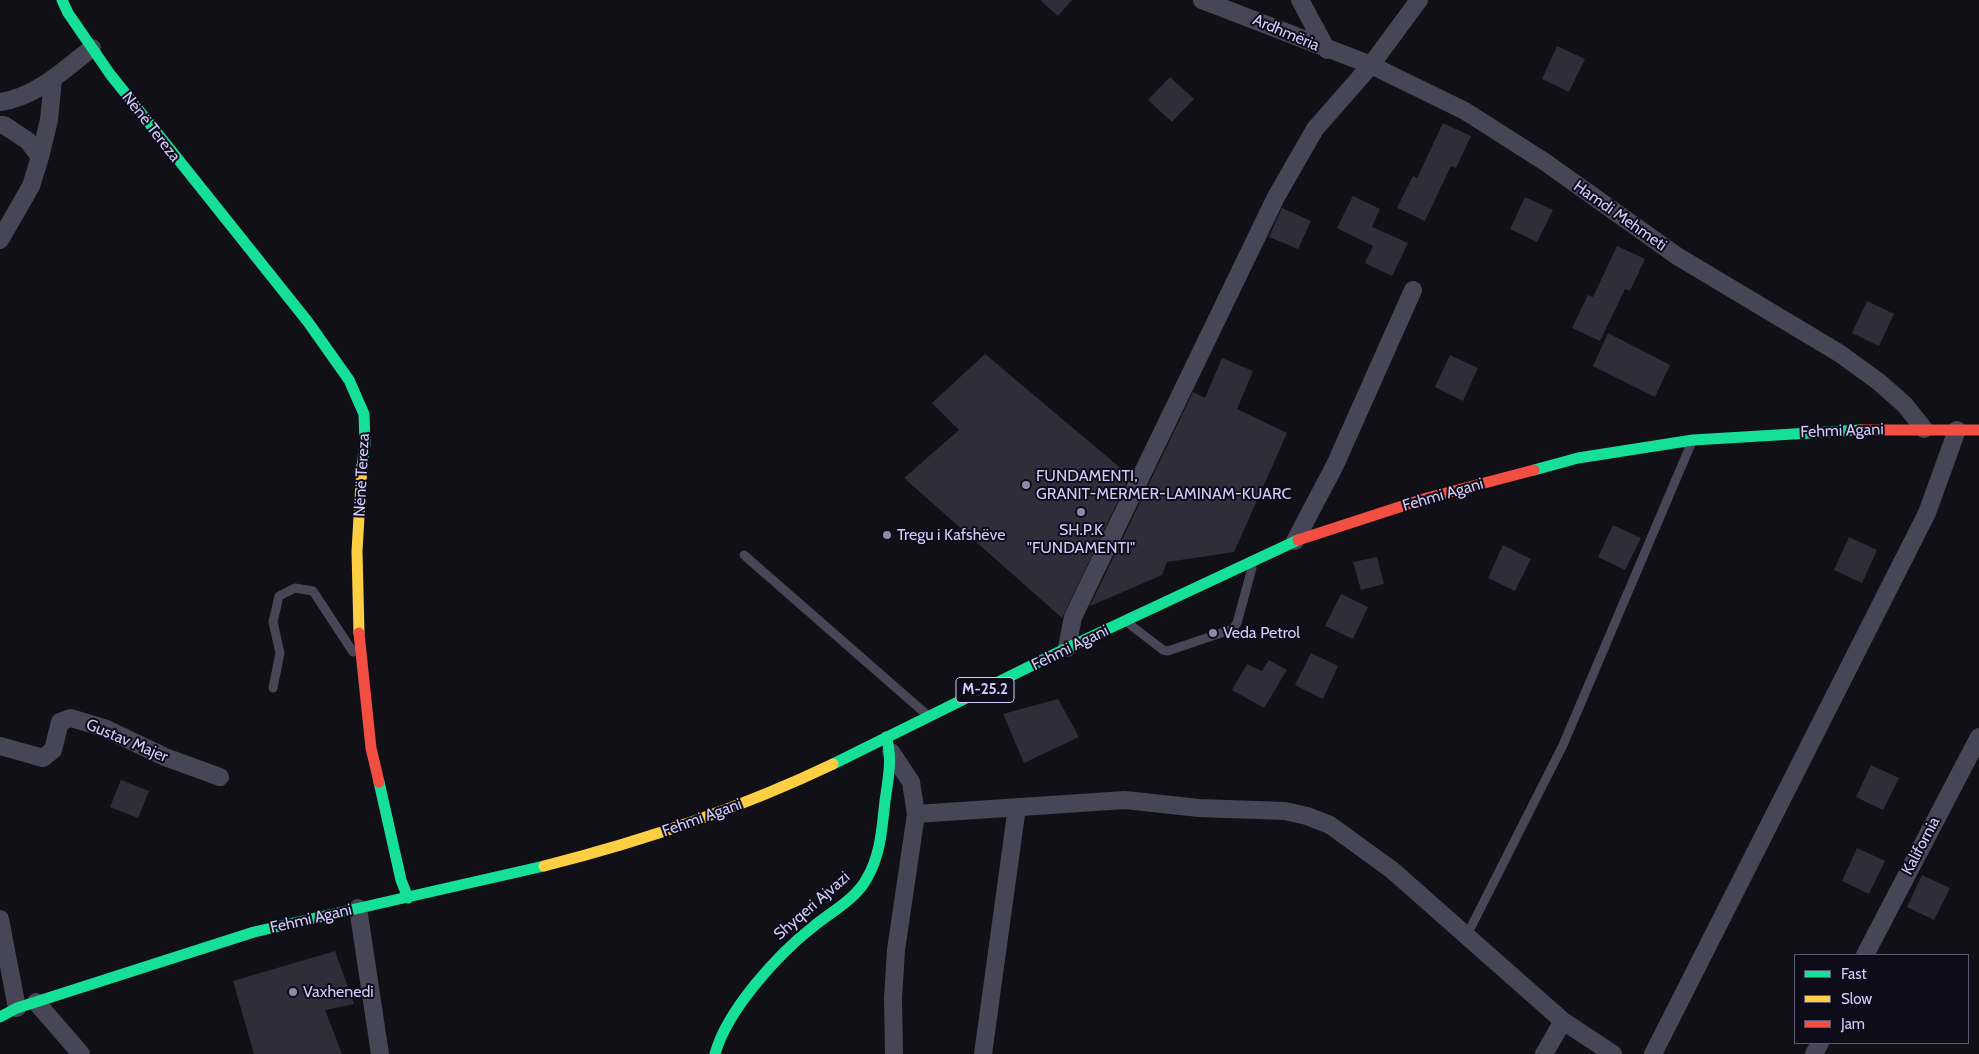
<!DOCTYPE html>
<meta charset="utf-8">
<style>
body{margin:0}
#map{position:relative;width:1979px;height:1054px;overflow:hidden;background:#111016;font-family:Cabin,sans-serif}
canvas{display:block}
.legend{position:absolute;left:1794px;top:954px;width:175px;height:90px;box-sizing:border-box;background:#0f0c1a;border:1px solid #5c5873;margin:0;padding:6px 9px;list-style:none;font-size:15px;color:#d0cbf9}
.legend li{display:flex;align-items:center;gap:10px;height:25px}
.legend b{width:25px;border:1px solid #5c5873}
</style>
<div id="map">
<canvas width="1979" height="1054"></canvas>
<ul class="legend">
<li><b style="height:6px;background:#16e098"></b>Fast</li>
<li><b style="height:6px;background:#ffcf43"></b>Slow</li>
<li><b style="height:6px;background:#f24e42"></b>Jam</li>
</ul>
</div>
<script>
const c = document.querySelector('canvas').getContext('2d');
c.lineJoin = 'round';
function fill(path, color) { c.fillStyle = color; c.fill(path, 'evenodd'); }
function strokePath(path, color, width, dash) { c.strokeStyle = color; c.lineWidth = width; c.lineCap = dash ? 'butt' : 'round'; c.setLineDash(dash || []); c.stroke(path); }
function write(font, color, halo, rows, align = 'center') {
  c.font = font + ' Cabin,sans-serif'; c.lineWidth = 4; c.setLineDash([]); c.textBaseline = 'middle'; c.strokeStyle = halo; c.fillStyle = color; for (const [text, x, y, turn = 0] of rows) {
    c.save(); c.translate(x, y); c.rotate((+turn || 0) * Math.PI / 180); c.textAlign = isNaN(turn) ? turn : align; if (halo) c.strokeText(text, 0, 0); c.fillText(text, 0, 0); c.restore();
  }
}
fill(new Path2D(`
 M 1040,0 L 1072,0 L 1058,16 Z
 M 1557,46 L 1585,59 L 1569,92 L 1542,79 Z
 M 1170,77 L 1194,99 L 1172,122 L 1148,100 Z
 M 1443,123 L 1471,136 L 1456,168 L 1451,166 L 1425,221 L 1397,208 L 1413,176 L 1417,178 Z
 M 1353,196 L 1380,209 L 1372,227 L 1408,243 L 1392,276 L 1365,263 L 1373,246 L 1337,228 Z
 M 1525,197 L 1553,210 L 1537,242 L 1510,229 Z
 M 1282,208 L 1311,221 L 1298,249 L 1269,237 Z
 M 1617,246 L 1645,259 L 1630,291 L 1625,289 L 1600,341 L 1572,328 L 1588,295 L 1593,297 Z
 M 1867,301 L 1894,314 L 1879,346 L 1852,333 Z
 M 1608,333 L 1670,365 L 1655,397 L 1593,366 Z
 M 985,354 L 1130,476 L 1062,618 L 904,478 L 959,430 L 932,403 Z
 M 1450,355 L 1478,368 L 1463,401 L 1435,387 Z
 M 1222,358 L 1253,371 L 1237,409 L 1287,433 L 1234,552 L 1167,562 L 1162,575 L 1090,606 L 1193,392 L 1205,398 Z
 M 1613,525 L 1641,538 L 1625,570 L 1598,557 Z
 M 1849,537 L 1877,550 L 1862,583 L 1834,570 Z
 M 1503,545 L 1531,559 L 1515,591 L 1488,578 Z
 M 1377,557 L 1384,584 L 1361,590 L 1353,562 Z
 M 1341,594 L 1368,607 L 1353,639 L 1325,626 Z
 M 1311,653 L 1338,666 L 1323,699 L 1295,685 Z
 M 1269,660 L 1287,670 L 1264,708 L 1232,690 L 1247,664 L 1262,671 Z
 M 1058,699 L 1079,737 L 1024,763 L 1003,714 Z
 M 1871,765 L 1899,778 L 1883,810 L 1856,797 Z
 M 121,780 L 149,791 L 138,818 L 110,807 Z
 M 1857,848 L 1885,861 L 1869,894 L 1842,881 Z
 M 1922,875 L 1950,888 L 1934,920 L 1907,907 Z
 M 335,951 L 354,1004 L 325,1010 L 342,1054 L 254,1054 L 233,981 Z`), '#2f2d39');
strokePath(new Path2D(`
 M 744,555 L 926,714
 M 1128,623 L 1163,650 L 1168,651 L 1233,629 L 1237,623 L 1252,568
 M 273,688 L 280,653 L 273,622 L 279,596 L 295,588 L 313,591 L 353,652
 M 1467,935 L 1563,745 L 1691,444`), '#464656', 9);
strokePath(new Path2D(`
 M 1202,0 L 1371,65 L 1465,111 L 1545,162 L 1677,256 L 1839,353 L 1879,382 L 1905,405 L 1924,429
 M 1300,0 L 1327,50
 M 0,102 C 36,97 64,70 92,48
 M 0,125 L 4,125 L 28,141 L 40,157 L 31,186 L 0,240
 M 40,157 L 49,120 L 53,79
 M 1295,541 L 1335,465 L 1413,290
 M 1067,648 L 1073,617 L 1276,197 L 1315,129 L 1371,65 L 1419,0
 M 0,746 L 43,758 L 53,750 L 60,722 L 71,718 L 104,728 L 165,757 L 220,777
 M 891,752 L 911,782 L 916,814 L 896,950 L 893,998 L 894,1054
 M 916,814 L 1125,800 L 1199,808 L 1285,811 L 1307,816 L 1330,825 L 1392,870 L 1563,1021 L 1613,1054
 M 358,908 L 380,1054
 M 0,919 L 17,1008
 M 1865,955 L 1979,737
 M 36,1002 L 81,1054
 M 983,1054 L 1017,807
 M 1544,1054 L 1563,1021
 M 1653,1054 L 1927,513 L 1957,430
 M 1814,1054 L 1820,1043`), '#464656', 18);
strokePath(new Path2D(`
 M 62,0 L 68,13 L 110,74 L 308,322 L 349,380 L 364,414 L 365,444 L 362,466
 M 1534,470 L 1578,458 L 1693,440 L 1860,430
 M 833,764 L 1067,648 L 1298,540
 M 379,782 L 401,880 L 408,898
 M 0,1017 L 17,1008 L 254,932 L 544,866
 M 715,1054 C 727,1010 778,954 814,926 C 831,912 857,898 867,878 C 881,854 882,827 885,801 C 888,779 893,758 886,737`), '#16e098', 11);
strokePath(new Path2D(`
 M 359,633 L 357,551 L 362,466
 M 544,866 C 643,841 741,808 833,764`), '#ffcf43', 11);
strokePath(new Path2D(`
 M 1860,430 L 1979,430
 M 1298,540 L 1427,498 L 1534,470
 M 359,633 L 371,748 L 379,782`), '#f24e42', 11);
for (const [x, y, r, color] of [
 [1026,485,5,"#8d8aaa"],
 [1081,512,5,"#8d8aaa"],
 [887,535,5,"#8d8aaa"],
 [1213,633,5,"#8d8aaa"],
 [293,992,5,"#8d8aaa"]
]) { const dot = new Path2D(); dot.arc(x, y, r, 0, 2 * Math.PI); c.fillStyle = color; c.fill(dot); strokePath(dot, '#0f0c1a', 2); }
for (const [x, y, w] of [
 [985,690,58]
]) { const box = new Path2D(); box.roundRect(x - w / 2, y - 12.5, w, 25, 4); c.fillStyle = '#0f0c1a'; c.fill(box); strokePath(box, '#d0cbf9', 1); }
write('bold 15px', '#d0cbf9', null, [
 ["M-25.2",985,690]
]);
write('16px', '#d0cbf9', '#0f0c1a', [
 ["Ardhmëria",1286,33,23],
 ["Nënë Tereza",151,127,52],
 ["Hamdi Mehmeti",1620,216,35],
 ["Fehmi Agani",1842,431,-2],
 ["Nënë Tereza",362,475,-87],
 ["Fehmi Agani",1443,495,-16],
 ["Fehmi Agani",1070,648,-26],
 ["Gustav Majer",127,741,23],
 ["Fehmi Agani",702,818,-20],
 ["Kalifornia",1921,846,-62],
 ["Shyqeri Ajvazi",812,906,-41],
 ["Fehmi Agani",311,919,-13]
]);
write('16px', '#d0cbf9', '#0f0c1a', [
 ["FUNDAMENTI,",1036,476],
 ["GRANIT-MERMER-LAMINAM-KUARC",1036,494],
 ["SH.P.K",1081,530,"center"],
 ["\"FUNDAMENTI\"",1081,548,"center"],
 ["Tregu i Kafshëve",897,535],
 ["Veda Petrol",1223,633],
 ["Vaxhenedi",303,992]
], 'left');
</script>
